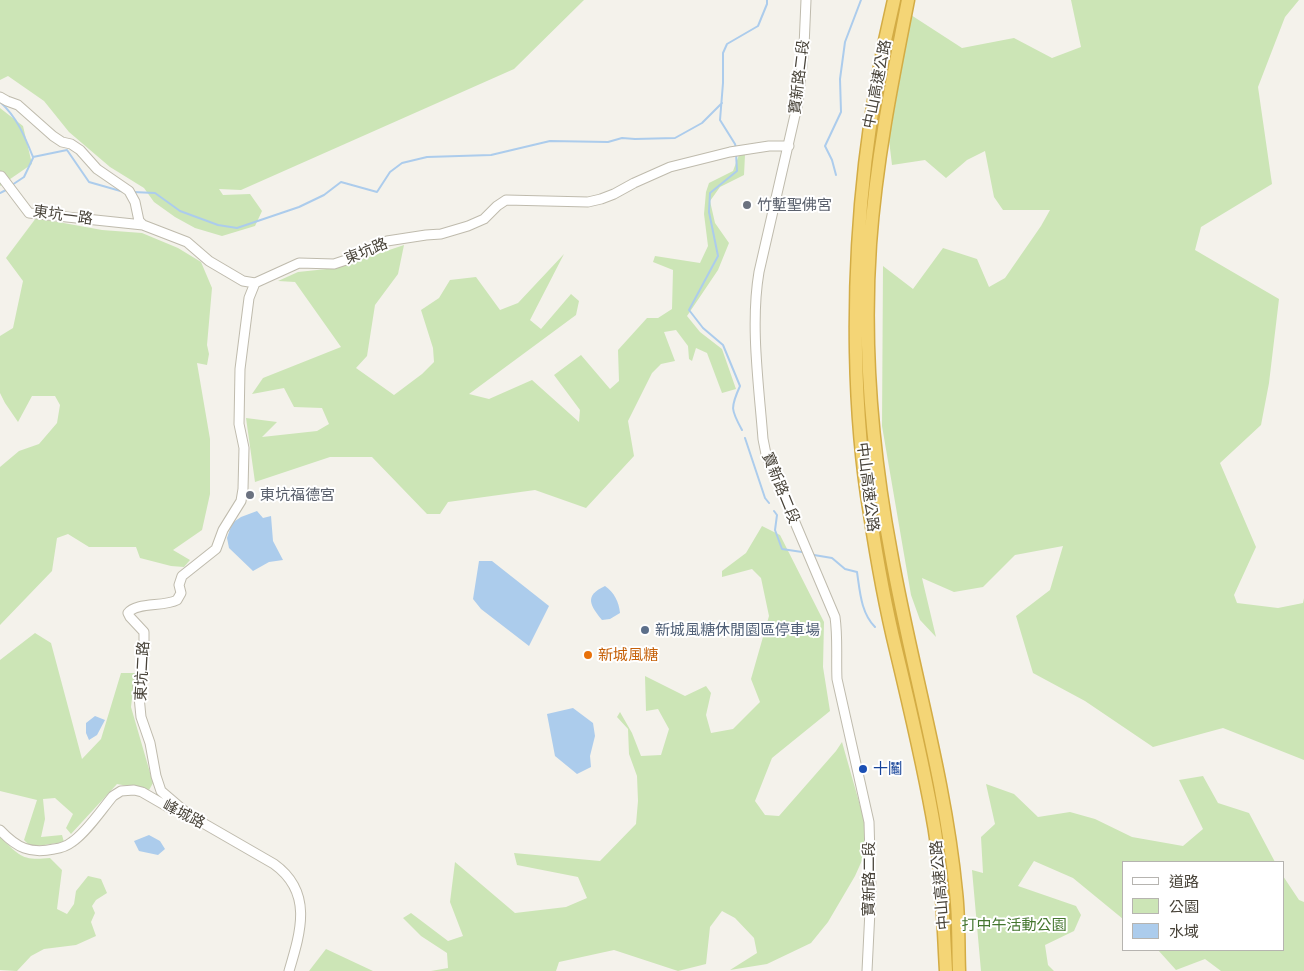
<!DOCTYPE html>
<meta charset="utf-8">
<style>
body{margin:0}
#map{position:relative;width:1304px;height:971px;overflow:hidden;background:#f4f2eb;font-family:Barlow,"Noto Sans TC",sans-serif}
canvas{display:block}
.legend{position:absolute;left:1122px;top:861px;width:162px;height:90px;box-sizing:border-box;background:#fff;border:1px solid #b6b4b0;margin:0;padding:6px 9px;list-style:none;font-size:15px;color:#484339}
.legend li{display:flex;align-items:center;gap:10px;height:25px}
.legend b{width:25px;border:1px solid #b6b4b0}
</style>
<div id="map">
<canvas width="1304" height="971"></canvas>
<ul class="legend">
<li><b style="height:6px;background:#fff"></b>道路</li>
<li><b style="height:14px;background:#cce5b6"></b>公園</li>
<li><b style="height:14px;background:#acccec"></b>水域</li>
</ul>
</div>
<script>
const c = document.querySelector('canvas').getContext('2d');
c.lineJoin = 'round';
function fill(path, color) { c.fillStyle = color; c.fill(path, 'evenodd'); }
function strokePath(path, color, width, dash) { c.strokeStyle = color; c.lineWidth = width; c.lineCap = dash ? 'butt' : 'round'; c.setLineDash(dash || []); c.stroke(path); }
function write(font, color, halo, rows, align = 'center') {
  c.font = font + ' Barlow,"Noto Sans TC",sans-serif'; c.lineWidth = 4; c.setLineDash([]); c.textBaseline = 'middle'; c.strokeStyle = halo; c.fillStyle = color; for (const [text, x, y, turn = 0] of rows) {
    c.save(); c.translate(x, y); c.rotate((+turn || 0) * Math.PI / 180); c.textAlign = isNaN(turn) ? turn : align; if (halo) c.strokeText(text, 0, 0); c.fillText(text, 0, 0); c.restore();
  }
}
fill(new Path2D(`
 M 0,0 L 584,0 L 514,69 L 241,190 L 219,189 L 223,195 L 250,194 L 262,211 L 255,226 L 222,236 L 195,228 L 175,217 L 154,202 L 144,188 L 110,167 L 69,132 L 44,101 L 8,76 L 0,80 Z
 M 1071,0 L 1299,0 L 1285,17 L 1258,87 L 1272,184 L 1201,227 L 1195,250 L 1279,299 L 1269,383 L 1261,425 L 1220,463 L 1256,547 L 1234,595 L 1237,603 L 1278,608 L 1303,603 L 1304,598 L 1304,760 L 1223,728 L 1153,747 L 1085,701 L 1033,673 L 1016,616 L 1050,590 L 1063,546 L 1015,555 L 983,587 L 954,592 L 922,578 L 936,637 L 920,620 L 911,595 L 882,426 L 883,266 L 913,289 L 943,248 L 977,259 L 989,287 L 1005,278 L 1041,226 L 1050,210 L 1003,210 L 994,197 L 985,151 L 967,160 L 946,178 L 925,160 L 892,165 L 889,140 L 911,15 L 962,48 L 1014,38 L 1052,58 L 1081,47 Z
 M 0,108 L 23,126 L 32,164 L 0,186 Z
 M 739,155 L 745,155 L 744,175 L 720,187 L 710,201 L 715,223 L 729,243 L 718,270 L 687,316 L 700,332 L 722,349 L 736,389 L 722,393 L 707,353 L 696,348 L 692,361 L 689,359 L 688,346 L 676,330 L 664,332 L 675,361 L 661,364 L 652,373 L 628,421 L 634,456 L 586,508 L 535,490 L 448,502 L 440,514 L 427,514 L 372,457 L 330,457 L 255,482 L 246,418 L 277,422 L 262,437 L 317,431 L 329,424 L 322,408 L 294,407 L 284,388 L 252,394 L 263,378 L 341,347 L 295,282 L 278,281 L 298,272 L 336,268 L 404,245 L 398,274 L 375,305 L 367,356 L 356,368 L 394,395 L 422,374 L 434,362 L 433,348 L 421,310 L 439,298 L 450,280 L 476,277 L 500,310 L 518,303 L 564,254 L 530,320 L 541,329 L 571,294 L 579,301 L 576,315 L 469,394 L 489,399 L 532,380 L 579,422 L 580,410 L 554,375 L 581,355 L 610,389 L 619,381 L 618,350 L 647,318 L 658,318 L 672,309 L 673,270 L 653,262 L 655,256 L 700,263 L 708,246 L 704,214 L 706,192 L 709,183 L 733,171 Z
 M 36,218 L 102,230 L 142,233 L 178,248 L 201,262 L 212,288 L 207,345 L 209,354 L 207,365 L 197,363 L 210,439 L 210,494 L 202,530 L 173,550 L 190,560 L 184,567 L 171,566 L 140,558 L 136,547 L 89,547 L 68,534 L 57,538 L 52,571 L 0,625 L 0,467 L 19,451 L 39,444 L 57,423 L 60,405 L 55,396 L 32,396 L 18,422 L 5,403 L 0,393 L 0,336 L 13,328 L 23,281 L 6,258 Z
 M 762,526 L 780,535 L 824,622 L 823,667 L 830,711 L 772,758 L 755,801 L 765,815 L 779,816 L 836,751 L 842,742 L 865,823 L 864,856 L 855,876 L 828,922 L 811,943 L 767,964 L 730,970 L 757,953 L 754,938 L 735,918 L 722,911 L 710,927 L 706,964 L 678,971 L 614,950 L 559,962 L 556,971 L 431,971 L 448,968 L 447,953 L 421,936 L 403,918 L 411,913 L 448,941 L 463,936 L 450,902 L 455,862 L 515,913 L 566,907 L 587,898 L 578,877 L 517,865 L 514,853 L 600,861 L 636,824 L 638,801 L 637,776 L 629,754 L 628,729 L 617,717 L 620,712 L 632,733 L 641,756 L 661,755 L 669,729 L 658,709 L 646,711 L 645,676 L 685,696 L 706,686 L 711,693 L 706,715 L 711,733 L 733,729 L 760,702 L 751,679 L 769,616 L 761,578 L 752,569 L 722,577 L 722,571 L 746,553 Z
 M 35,633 L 51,643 L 82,759 L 101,739 L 121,673 L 135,673 L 131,707 L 153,783 L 149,790 L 117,784 L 71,834 L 66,828 L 73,814 L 55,798 L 43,799 L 45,819 L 41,837 L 62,835 L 64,842 L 31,847 L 24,840 L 37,800 L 0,791 L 0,660 Z
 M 1203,776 L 1218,803 L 1249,813 L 1275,862 L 1123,862 L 1123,919 L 1073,878 L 1034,861 L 1018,886 L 1076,906 L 1081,915 L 1074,931 L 1045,945 L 1048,965 L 1054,971 L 981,971 L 972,870 L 983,873 L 981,837 L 995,824 L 986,784 L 1014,794 L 1038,817 L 1070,812 L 1095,819 L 1132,837 L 1183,846 L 1203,829 L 1179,780 Z
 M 0,837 C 20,856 22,861 50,858 L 62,870 L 57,909 L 67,914 L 74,904 L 76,891 L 88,876 L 101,879 L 107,893 L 96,900 L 92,906 L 95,913 L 91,922 L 96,936 L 76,945 L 44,949 L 31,956 L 17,971 L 0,970 Z
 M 1283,876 L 1299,900 L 1304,902 L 1304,971 L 1221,971 L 1205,959 L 1176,970 L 1158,950 L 1283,950 Z
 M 326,949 L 373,971 L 309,971 Z`), '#cce5b6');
fill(new Path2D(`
 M 257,511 L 263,518 L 271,516 L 273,541 L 283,560 L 269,562 L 253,571 L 229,548 L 227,538 L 232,523 L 241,517 Z
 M 479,561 L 492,561 L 549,606 L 529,646 L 481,609 L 473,599 Z
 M 605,586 C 614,592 619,602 620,613 L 610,619 L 602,620 C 591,606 583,596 605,586 Z
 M 573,708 L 593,723 L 595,736 L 590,756 L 591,767 L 577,774 L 555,756 L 547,714 Z
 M 95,716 L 105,720 L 97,735 L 89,740 L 86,733 L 86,723 Z
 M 149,835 L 160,841 L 165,849 L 158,855 L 139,851 L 134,841 Z`), '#acccec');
strokePath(new Path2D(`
 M 0,102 C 17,117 25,137 33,157 L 67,150 L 89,182 L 124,192
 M 736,148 L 735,144 L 720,120 L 723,83 L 723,53 L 727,44 L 758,26 L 767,4 L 767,0
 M 736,153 L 737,171 L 710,193 L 709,212 L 718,256 L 689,310 L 703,328 L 723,345 L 740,386 C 730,408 731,410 742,430
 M 836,175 L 832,160 L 825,146 L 841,112 L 840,79 L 845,42 L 861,0
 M 12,185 L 24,177 L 33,158
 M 133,192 L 155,193 L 180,211 L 218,225 L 237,228 L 299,207 L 324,195 L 341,182 L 377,192 L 390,172 L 402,163 L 427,157 L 491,155 L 550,141 L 608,142 L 622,138 L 635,139 L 675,138 L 702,123 L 722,103
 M 0,193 L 6,190
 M 745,438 L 765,498 L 769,503
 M 774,511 L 777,515 L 775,530 L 782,549 L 802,552
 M 814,555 L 832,558 L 845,569 L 857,572 C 860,592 861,613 875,627`), '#acccec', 2);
const minor = new Path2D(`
 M 806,0 L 804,47 L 798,102 L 759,272 C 750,325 759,386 763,439 L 766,454 L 835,617 C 838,638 836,658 837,679 L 869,822 L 871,890 L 867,971
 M 0,97 L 7,101 L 18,105 L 53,136 L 62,142 L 71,144 L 80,150 L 97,169 L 129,191 L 135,202 L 139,221 L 143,225 L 187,242 L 209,261 L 243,281 L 255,283 L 299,263 L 334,264 L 352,258 L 387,241 L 426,235 L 441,234 L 468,226 L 484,219 L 497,206 L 506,200 L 588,202 L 601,199 L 614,194 L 634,183 L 670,167 L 730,152 L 769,146 L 789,146
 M 0,177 L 1,176 L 29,213 L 143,225
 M 189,815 L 161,791 L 156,776 L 150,743 L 141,717 L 138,686 L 144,657 L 144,632 L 130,617 L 128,613 C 136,602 164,607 177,600 L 181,593 L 179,585 L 182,576 L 216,549 L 223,530 L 241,501 L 243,489 L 244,448 L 239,424 L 240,369 L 249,298 L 255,283
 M 0,830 C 17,848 30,854 54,849 C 61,848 67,846 72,842 C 86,833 102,809 113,796 L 121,791 L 134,790 L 142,792 L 168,807 L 189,815 L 274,864 C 313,892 301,931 289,971`);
const highway = new Path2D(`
 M 894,0 C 866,117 854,232 856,352 C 857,406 861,461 870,514 C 877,560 885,605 896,650 C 909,704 922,759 932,814 C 942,866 943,918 946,971
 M 908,0 C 892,81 876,161 870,244 C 863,346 872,452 891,553 C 911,666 945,777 956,892 C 959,918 958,945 959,971`);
strokePath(minor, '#bfbbad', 11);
strokePath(highway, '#d3ac45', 15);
strokePath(minor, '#fff', 9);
strokePath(highway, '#f4d576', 12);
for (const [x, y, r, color] of [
 [747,205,5,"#6b7280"],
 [250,495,5,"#6b7280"],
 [645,630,5,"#5c6f8a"],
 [588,655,5,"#e8710a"],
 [863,769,5,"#1a4fb4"]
]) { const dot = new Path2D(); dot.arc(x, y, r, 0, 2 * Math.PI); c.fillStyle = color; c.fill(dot); strokePath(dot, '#fff', 2); }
write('15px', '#484339', '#fff', [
 ["寶新路二段",799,77,-83],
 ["中山高速公路",877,84,-79],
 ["東坑一路",63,215,8],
 ["東坑路",366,251,-22],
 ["中山高速公路",868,487,83],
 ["寶新路二段",781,488,68],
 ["東坑二路",142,671,-87],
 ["峰城路",184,814,27],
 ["寶新路二段",869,879,-90],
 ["中山高速公路",940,885,-95]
]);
write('15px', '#5b616d', '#fff', [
 ["竹塹聖佛宮",757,205],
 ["東坑福德宮",260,495]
], 'left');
write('15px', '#4e5e75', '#fff', [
 ["新城風糖休閒園區停車場",655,630]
], 'left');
write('15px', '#c56008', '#fff', [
 ["新城風糖",598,655]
], 'left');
write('15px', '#164399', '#fff', [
 ["十鬮",873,769]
], 'left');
write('15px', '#44762f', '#fff', [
 ["打中午活動公園",1014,925]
]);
</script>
